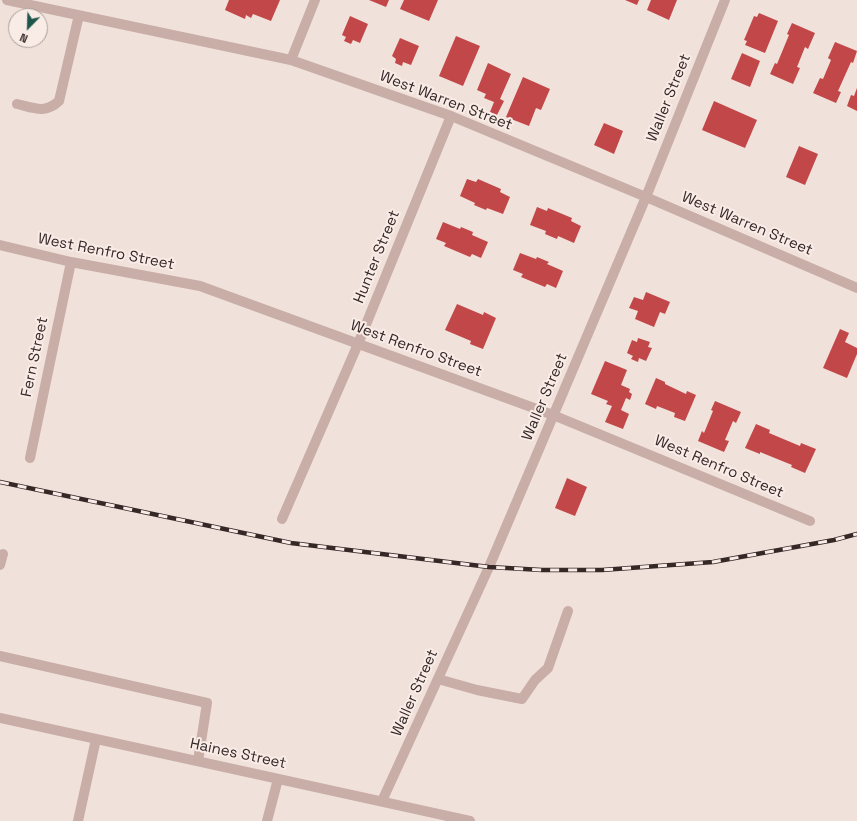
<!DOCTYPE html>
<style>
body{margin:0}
#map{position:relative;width:857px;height:821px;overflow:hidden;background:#f1e1db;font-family:"Space Grotesk",sans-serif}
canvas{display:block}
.north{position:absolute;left:8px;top:8px;width:40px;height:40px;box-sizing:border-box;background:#f9ece7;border:1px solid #ab9e9a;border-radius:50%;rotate:203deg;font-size:11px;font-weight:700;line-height:16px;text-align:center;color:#352827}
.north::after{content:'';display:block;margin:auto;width:14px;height:18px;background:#1e554b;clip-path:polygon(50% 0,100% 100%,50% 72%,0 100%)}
</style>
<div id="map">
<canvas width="857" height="821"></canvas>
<div class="north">N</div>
</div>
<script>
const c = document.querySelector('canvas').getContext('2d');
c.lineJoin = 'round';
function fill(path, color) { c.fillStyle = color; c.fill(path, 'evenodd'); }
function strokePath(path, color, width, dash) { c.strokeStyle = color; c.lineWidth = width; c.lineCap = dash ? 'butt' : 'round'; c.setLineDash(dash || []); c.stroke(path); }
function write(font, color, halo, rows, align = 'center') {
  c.font = font + ' "Space Grotesk",sans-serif'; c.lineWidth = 4; c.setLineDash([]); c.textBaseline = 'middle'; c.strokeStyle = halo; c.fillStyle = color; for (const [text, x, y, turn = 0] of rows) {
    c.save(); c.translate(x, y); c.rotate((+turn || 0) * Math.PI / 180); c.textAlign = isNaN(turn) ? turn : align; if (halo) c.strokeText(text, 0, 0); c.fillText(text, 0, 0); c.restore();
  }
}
fill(new Path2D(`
 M 229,0 L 280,0 L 271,21 L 253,14 L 251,18 L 246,15 L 245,19 L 225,10 Z
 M 369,0 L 389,0 L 386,7 Z
 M 404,0 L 438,0 L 429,21 L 400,9 Z
 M 625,0 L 639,0 L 637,5 Z
 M 651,0 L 677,0 L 669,20 L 647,10 Z
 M 759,13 L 778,21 L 765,53 L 745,45 L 747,41 L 744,40 L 754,16 L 757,17 Z
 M 350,16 L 368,24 L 360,43 L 353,40 L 351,44 L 344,41 L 346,37 L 342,35 Z
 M 792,23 L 815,33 L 808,49 L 805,47 L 797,67 L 800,68 L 793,84 L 770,74 L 775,63 L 777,64 L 789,35 L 787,34 Z
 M 456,36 L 480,46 L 463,86 L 439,76 Z
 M 400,38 L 419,46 L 411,65 L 403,62 L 402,66 L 395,63 L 396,59 L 392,56 Z
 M 835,42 L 857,51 L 853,63 L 851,62 L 838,91 L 841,92 L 836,103 L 813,93 L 820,78 L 823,79 L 831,60 L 828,58 Z
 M 742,53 L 760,61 L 750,87 L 731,79 Z
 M 488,63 L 511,74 L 500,99 L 504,101 L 497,115 L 490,112 L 494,102 L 484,98 L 486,94 L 477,90 Z
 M 523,77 L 550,89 L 541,110 L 536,108 L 529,126 L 506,117 Z
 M 857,88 L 857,111 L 847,106 L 851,95 L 854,96 Z
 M 714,101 L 757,120 L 745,148 L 702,130 Z
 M 604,123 L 623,131 L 614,154 L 594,145 Z
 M 799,146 L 818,154 L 805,185 L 786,177 Z
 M 467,179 L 476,182 L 478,179 L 501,189 L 500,192 L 510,197 L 503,214 L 487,208 L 486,210 L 474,205 L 475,203 L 460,196 Z
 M 537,207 L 547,211 L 548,208 L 572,218 L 571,221 L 581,226 L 574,243 L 558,236 L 557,239 L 545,234 L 546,231 L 530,225 Z
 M 443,222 L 460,229 L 461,227 L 473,232 L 472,235 L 488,242 L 481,258 L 472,254 L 470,257 L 444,246 L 446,243 L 436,239 Z
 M 520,253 L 536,259 L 537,257 L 549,262 L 547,264 L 563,271 L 556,288 L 547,284 L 545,287 L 521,277 L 523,274 L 513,270 Z
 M 646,292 L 670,302 L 665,314 L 660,312 L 654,327 L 635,319 L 638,311 L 629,308 L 634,297 L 643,300 Z
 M 457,304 L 483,315 L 484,312 L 496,318 L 483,349 L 470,344 L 471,341 L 445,330 Z
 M 840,329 L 849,333 L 845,342 L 857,348 L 857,354 L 847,378 L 823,368 Z
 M 638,338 L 650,342 L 648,347 L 652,348 L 646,361 L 639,358 L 638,362 L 631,359 L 633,356 L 627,353 L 632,340 L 637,342 Z
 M 605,361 L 627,370 L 621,385 L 630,389 L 629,392 L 632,394 L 630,400 L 626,398 L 621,410 L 629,414 L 623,429 L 605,422 L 612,406 L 606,404 L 608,401 L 591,394 Z
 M 656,378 L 665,382 L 665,384 L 686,394 L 687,391 L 696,395 L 685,421 L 674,417 L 675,413 L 657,406 L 656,409 L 645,404 Z
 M 715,401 L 741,412 L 736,423 L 733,421 L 725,440 L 729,441 L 724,452 L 698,441 L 702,431 L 704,433 L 713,411 L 711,410 Z
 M 756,424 L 770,430 L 769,433 L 800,446 L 801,443 L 816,449 L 805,473 L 791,467 L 792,465 L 760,452 L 760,454 L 745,448 Z
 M 567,478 L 587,487 L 575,516 L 555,508 Z`), '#c24749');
strokePath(new Path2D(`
 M 7,0 L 291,60 L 451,116 L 646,197 L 857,288
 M 291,60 L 315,0
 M 17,104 C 34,108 45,114 59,101 L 79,15
 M 0,245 L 71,262 L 200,286 L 553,415 L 810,521
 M 30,458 L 71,262
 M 282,519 L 358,344 L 451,116
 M 0,565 L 3,554
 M 0,656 L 207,703 L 198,761
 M 438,679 L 477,690 L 522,699 L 535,680 L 548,668 L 568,611
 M 0,718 L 470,821
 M 382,801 L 489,567 L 646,197 L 725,0
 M 78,821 L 96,739
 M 267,821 L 278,779`), '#c8aea7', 10);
const rail = new Path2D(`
 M 0,482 L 291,543 L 489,567 L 542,570 L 602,570 L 713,562 L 834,540 L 857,534`);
strokePath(rail, '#352827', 4.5);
strokePath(rail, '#f9ece7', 3, [9]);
write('15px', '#352827', '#f9ece7', [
 ["Waller Street",669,98,-68],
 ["West Warren Street",446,101,21],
 ["West Warren Street",747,224,23],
 ["West Renfro Street",106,252,11],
 ["Hunter Street",377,257,-68],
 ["West Renfro Street",416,349,20],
 ["Fern Street",35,357,-78],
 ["Waller Street",545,397,-67],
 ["West Renfro Street",719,467,23],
 ["Waller Street",415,693,-66],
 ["Haines Street",238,754,12]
]);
</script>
